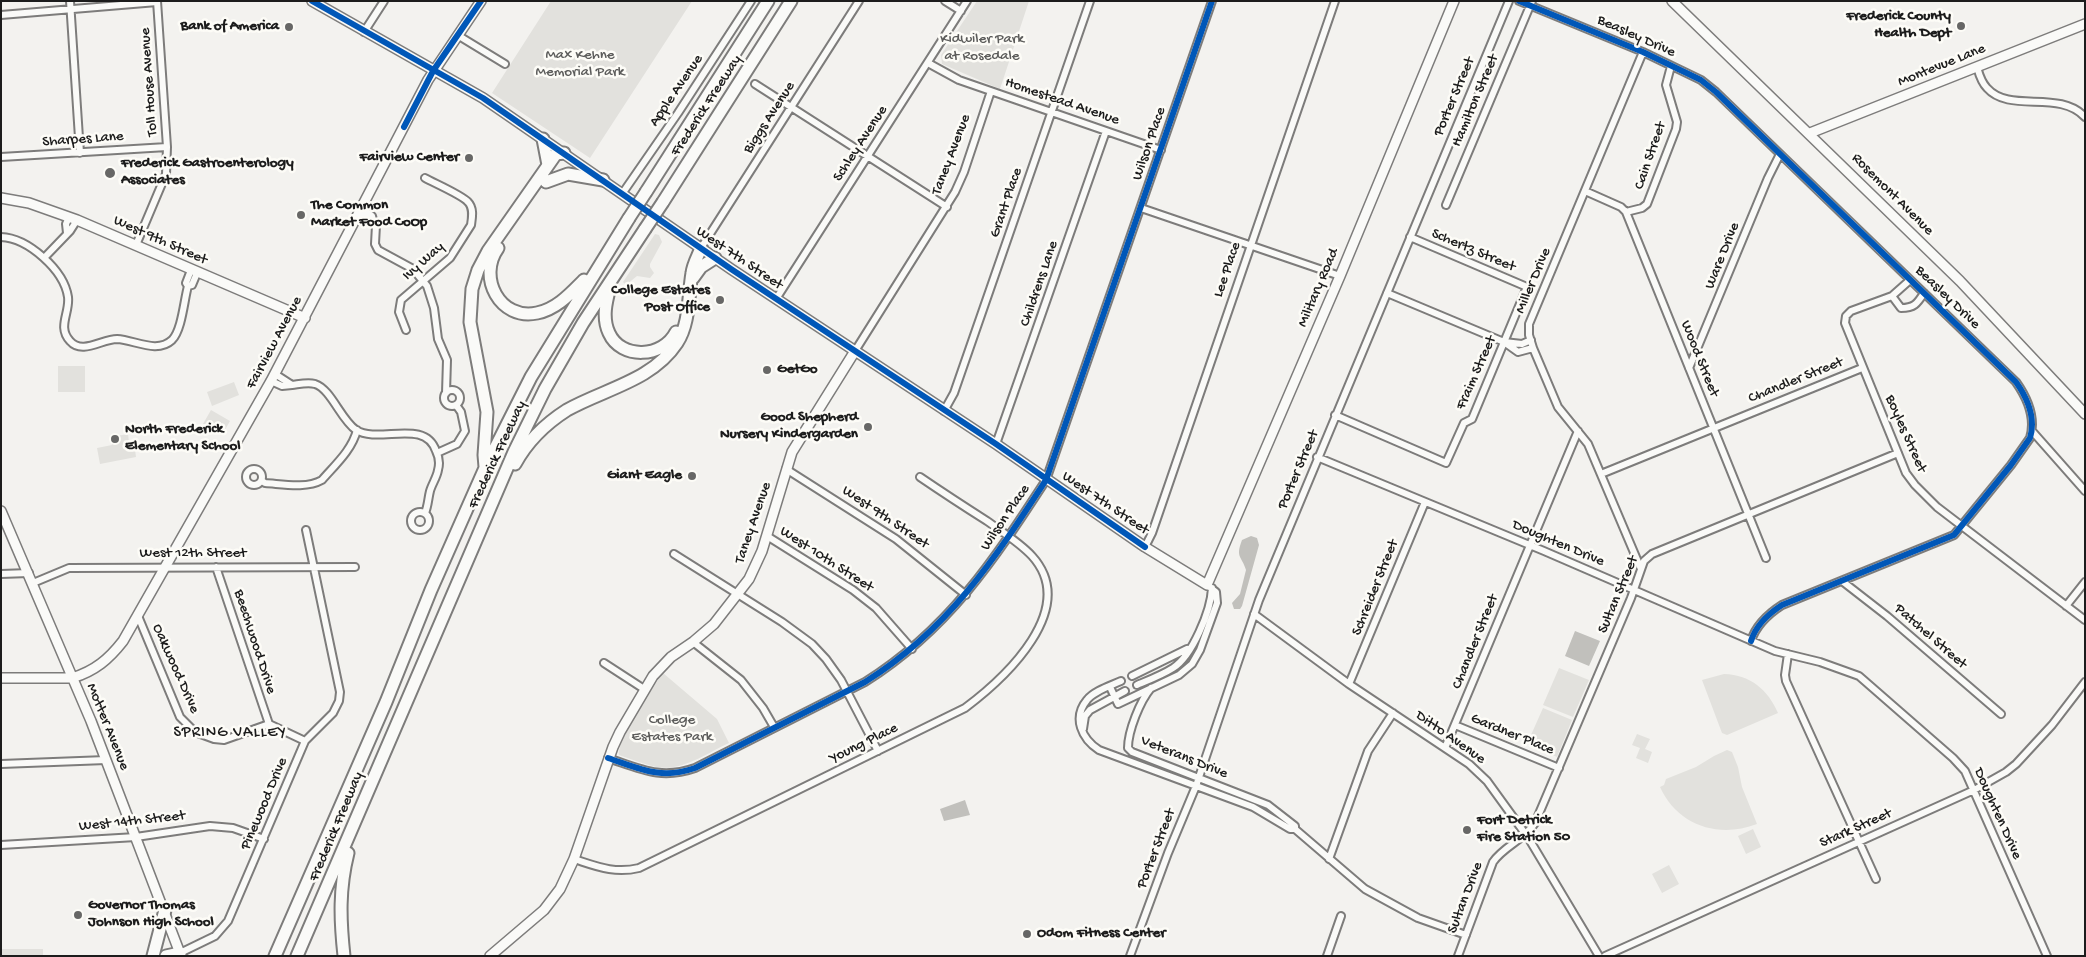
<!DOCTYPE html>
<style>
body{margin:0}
#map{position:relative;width:2086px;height:957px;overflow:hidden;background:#f3f2ef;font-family:"Gochi Hand",sans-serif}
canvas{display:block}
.frame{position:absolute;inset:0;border:2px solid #1c1c1c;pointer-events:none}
</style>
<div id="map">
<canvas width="2086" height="957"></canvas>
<div class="frame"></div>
</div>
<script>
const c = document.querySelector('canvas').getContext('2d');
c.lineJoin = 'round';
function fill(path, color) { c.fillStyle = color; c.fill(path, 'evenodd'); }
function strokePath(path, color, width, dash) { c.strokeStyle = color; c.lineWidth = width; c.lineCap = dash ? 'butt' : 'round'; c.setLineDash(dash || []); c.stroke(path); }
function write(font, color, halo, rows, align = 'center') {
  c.font = font + ' "Gochi Hand",sans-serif'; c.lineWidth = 5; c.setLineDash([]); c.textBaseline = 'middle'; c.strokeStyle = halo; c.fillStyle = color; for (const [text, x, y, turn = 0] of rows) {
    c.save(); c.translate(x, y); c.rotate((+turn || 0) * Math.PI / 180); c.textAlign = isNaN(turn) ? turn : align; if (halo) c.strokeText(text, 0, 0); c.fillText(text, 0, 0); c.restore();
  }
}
fill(new Path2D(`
 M 551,1 L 692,1 L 590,158 L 492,93 Z
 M 977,1 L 1029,1 L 1000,89 L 942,64 L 941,55 Z
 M 655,234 L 659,235 L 662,242 L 650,264 L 650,267 L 654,273 L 650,278 L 637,276 L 626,285 L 623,282 Z
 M 58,366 L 85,366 L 85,392 L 58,392 Z
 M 234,382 L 239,395 L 212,406 L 207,392 Z
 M 211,410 L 230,421 L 222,435 L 203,424 Z
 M 128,434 L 129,442 L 134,442 L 136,457 L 100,464 L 97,448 L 112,445 L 111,437 Z
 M 1559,668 L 1589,680 L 1573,717 L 1543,705 Z
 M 663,673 L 717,719 L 729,743 C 707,753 682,772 656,767 C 644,764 631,759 619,755 C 616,743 654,685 663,673 Z
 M 1724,674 C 1751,675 1768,690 1778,713 L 1727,735 L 1722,733 L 1702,680 Z
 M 1543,708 L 1572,720 L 1557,757 L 1527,744 Z
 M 1637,734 L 1650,739 L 1645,749 L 1652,752 L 1648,763 L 1636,758 L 1640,748 L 1632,745 Z
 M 1727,750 L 1732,752 L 1738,767 L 1742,787 L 1757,824 C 1718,839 1677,825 1660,787 L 1664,785 L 1666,779 L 1696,767 L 1714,756 Z
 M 1753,829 L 1761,847 L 1746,854 L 1738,836 Z
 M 1669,865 L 1679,884 L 1662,893 L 1652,874 Z
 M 1,949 L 43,949 L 43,956 L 1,956 Z`), '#e2e1dd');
fill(new Path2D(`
 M 1251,536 L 1257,538 L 1259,545 L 1242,606 L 1240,609 L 1234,609 L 1232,603 L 1240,594 L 1246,570 C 1242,556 1235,558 1242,540 Z
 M 1575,631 L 1600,641 L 1589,666 L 1565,656 Z
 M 965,800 L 970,815 L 944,821 L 940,809 Z`), '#c1c0bc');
const street = new Path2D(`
 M 70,1 L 80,153
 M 945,1 L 961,11
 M 1519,1 L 1643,52 L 1701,80 L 1716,92 L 2016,382 C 2028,399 2036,418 2030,438 L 2011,465 L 1954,535 L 1782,605 C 1768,614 1756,625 1751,641
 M 1,15 L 157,2
 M 364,32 L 384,1
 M 459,36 L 505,64
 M 928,63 L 959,80 L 1161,150
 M 1977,67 C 1979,74 1981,82 1987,88 C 2010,114 2059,89 2085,117
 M 755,84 L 947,207
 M 1,157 L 167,147
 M 1585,191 L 1621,207 L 1626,212 L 1766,558
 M 622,194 L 678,113 L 751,1
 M 1446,205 L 1532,1
 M 1141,208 L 1340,276
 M 1626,212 L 1642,208 L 1647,204 L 1676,129 L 1677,122 L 1666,85 L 1671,66
 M 359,214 L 370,220 L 373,220 L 372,216 L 362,209
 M 373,220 L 376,225 L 375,244 L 378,250 L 413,269 L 427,286 L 434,308 L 438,339 L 447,360 L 446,393
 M 67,233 L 66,224 L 69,217
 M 1,237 C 28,238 64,270 68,297 C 70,313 57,327 70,341 C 82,355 102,339 117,339 C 135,340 157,354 172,340 C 182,330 184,300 188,286
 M 136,245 L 166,174 L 167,147 L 157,1
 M 701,248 L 859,1
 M 44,258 L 70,231 L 77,220
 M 191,270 L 186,283 L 188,286 L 192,285 L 197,273
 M 1910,280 L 1892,296 L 1851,311 L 1846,316 L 1845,323 L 1906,473 L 1915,485 L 1937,507 L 2085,620
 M 1387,293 L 1504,342 L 1518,352 L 1533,348
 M 1892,296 L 1901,308 C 1914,308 1917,304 1924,293
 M 776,299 L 967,1
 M 406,330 L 399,312 L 401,300 L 450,258 L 471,225 C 472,218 474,208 468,202 C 462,195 434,183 425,178
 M 1504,342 L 1522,344 L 1531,340
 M 855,351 L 955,192 L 964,172 L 991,91
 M 1689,368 L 1768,178 L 1780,154
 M 271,381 L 282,386 L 292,385 L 275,374
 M 292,385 C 300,384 308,382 315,384 C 331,389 341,420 356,430 C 379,444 425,418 436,451 C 439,457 440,463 438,470 C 437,477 432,484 430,491 C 428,499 428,506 425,513
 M444 398a8 8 0 1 1 16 0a8 8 0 1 1-16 0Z
 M 944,411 L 954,393 L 1090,1
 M 1335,415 L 1446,463 L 1464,423 L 1472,419 L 1527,287 L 1410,237
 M 2032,431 L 2085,491
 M 996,444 L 1106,131
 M 437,453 L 457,444 L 465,431 L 461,412 L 456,405
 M 1317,457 L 1544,551 L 1775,651 L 1820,662 L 1859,676 L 1953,758 L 1965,771 L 2047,956
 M246 477a8 8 0 1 1 16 0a8 8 0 1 1-16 0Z
 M 786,469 L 896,539 L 966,595
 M 1601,474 L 1862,368
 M 262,481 L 265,483 C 282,484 306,489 322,480 C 335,465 352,450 357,430
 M411 521a9 9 0 1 1 18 0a9 9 0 1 1-18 0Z
 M 767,536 L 853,590 L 876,608 L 912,649
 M 1145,547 L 1152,533 L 1335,1
 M 674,554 L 782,622 L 812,644 L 826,659 L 841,680 L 878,751
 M 216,567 L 269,724
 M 1641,569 L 1588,444 L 1558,407 L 1533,348 L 1529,335 L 1529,324 L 1643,52
 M 1,574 L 29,573
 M 1842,581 L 1887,616 L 2001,714
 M 33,583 L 69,568 L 355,567
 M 2066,606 L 2085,582
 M 1254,614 L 1349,684 L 1469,764 L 1487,781 L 1529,839 L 1599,956
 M 138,616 L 180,717 L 195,732 L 214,739 L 224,740 L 269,724 L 305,741
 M 693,642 L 741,680 L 763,708 L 774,727
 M 1788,654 L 1785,675 L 1786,681 L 1876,879
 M 604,663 L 644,689
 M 1132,676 L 1187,649
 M 1121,681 C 1110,686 1094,691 1087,700 C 1072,718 1082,739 1099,750 L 1253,807 L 1290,829 L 1295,829
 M 1349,684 L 1425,502
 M 1137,685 C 1149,680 1162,675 1173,668 C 1192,656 1211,611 1212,588
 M 1110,687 L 1118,704 L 1179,675 L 1192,664 L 1200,650 L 1217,603 L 1216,592 L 1207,585
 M 1151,688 C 1140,701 1128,731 1128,748 L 1132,752 L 1268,805 L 1295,826 L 1295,829 L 1365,889 L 1418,918 L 1466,935
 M 1455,725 L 1559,768
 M 1083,729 L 1085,716 L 1090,710 L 1125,691
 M 1445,748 L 1578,431
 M 608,758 C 641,769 661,780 695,768 L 865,682 C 948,630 994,560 1046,480 L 1212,1
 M 1,764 L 106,760
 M 1,845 L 136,837 L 210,826 L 233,828 L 264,839
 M 574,859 C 596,866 614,874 639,868 L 965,708 C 1005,678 1080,609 1032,556 C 1019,542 1002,532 987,521 C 965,507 942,492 920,477
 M 1329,859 L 1368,751 L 1393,713
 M 180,953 L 215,936 L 228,921 L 305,741 L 333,713 L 339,701 L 340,692 L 306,530
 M 1130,956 L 1168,853 L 1196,786 L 1259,600 L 1509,1
 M 1327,956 L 1341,916
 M 1458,956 L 1493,862 C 1504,846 1524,840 1535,823 L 1631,598 L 1644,561 L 1652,554 L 1898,453
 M 1605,956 L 1974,790 L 2006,772 L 2016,764 L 2052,725 L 2085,682`);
const secondary = new Path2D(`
 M 312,1 L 483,98 L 731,269 L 996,444 L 1145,547 L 1207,585 L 1340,276 L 1454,1
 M 1672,1 L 1960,281 L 2085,414
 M 1810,133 L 2085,24
 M 1,198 L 29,203 L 77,220 L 305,318
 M 1,511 L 91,721 L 181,956
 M 1,678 L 72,678 C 95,671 109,659 123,641 L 271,381 L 428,80 L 481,1
 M 490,956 L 544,910 L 560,889 L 574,859 L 613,747 L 620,732 L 653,676 L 671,657 L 693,642 L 714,624 L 749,579 L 762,551 L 792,452 L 855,351`);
const highway = new Path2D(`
 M 543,139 L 548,165
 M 546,182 L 568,174 L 603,180
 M 646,192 L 768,1
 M 663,202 L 791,1
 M 498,248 C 477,277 500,321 537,313 C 557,309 571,293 584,280
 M 693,278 L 701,267 L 715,258
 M 610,287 C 606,302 602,318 609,333 C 621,360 663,358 676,332
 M 515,464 C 527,442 545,424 567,410 C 604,389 652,381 677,343 C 690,323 688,296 692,273 C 693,264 698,256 701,248
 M 485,467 L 484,455 L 487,412 L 470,322 L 472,289 L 478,270 L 488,251 L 556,154 L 564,153
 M 153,956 L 165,910
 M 166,956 L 180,953
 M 275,956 L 386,702 L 431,590 L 485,468 L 531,377 L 629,218
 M 297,956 L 514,452 L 545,389 L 583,323 L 645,229
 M 344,956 C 340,919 339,889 348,853`);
strokePath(street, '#7d7c7b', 10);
strokePath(secondary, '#7d7c7b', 12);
strokePath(highway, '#7d7c7b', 15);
strokePath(street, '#fafaf8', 6);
strokePath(secondary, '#fafaf8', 9);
strokePath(highway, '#fafaf8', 11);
const highwayBridge = new Path2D(`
 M 629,218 L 646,192
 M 645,229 L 663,202`);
strokePath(highwayBridge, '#7d7c7b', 15, []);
strokePath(highwayBridge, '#fafaf8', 11);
strokePath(new Path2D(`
 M 312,1 L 483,98 L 731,269 L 996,444 L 1145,547
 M 1519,1 L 1643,52 L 1701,80 L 1716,92 L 2016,382 C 2028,399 2036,418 2030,438 L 2011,465 L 1954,535 L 1782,605 C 1768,614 1756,625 1751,641
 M 404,127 L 433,71 L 481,1
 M 608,758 C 641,769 661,780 695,768 L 865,682 C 948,630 994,560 1046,480 L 1212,1`), '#0057b8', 6);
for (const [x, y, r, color] of [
 [1961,26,5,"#676766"],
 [289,27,5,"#676766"],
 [469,158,5,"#676766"],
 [110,173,6,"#676766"],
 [301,215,5,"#676766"],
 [720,300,5,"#676766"],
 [767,370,5,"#676766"],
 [868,427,5,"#676766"],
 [115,439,5,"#676766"],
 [692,476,5,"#676766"],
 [1467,830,5,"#676766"],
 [78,915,5,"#676766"],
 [1027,934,5,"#676766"]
]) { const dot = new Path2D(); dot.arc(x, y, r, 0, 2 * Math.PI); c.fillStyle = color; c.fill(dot); strokePath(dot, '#fdfcf7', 2); }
write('bold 15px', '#1c1c1c', '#fdfcf7', [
 ["Frederick County",1951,17,"right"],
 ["Health Dept",1951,34,"right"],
 ["Bank of America",279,27,"right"],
 ["Fairview Center",459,158,"right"],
 ["Frederick Gastroenterology",121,164],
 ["Associates",121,181],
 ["The Common",311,206],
 ["Market Food CoOp",311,223],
 ["College Estates",710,291,"right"],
 ["Post Office",710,308,"right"],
 ["GetGo",777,370],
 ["Good Shepherd",858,418,"right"],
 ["Nursery Kindergarden",858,435,"right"],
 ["North Frederick",125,430],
 ["Elementary School",125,447],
 ["Giant Eagle",682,476,"right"],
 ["Fort Detrick",1477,821],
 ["Fire Station 50",1477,838],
 ["Governor Thomas",88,906],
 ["Johnson High School",88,923],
 ["Odom Fitness Center",1037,934]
], 'left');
write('15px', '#1c1c1c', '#fdfcf7', [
 ["Beasley Drive",1636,37,24],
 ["Montevue Lane",1942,66,-22],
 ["Toll House Avenue",150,82,-94],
 ["Apple Avenue",677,91,-56],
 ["Porter Street",1455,97,-67],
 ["Hamilton Street",1476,101,-67],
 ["Homestead Avenue",1062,102,19],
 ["Frederick Freeway",707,106,-57],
 ["Biggs Avenue",770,118,-57],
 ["Sharpes Lane",83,140,-4],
 ["Schley Avenue",861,144,-57],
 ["Wilson Place",1150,144,-71],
 ["Taney Avenue",952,155,-69],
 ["Cain Street",1651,156,-71],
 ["Rosemont Avenue",1892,195,45],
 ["Grant Place",1007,203,-71],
 ["West 9th Street",160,241,24],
 ["Schertz Street",1473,251,23],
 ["Ware Drive",1723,256,-68],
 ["West 7th Street",739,259,34],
 ["Ivy Way",424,262,-42],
 ["Lee Place",1228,270,-71],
 ["Miller Drive",1534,281,-67],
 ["Childrens Lane",1040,284,-71],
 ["Military Road",1319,288,-67],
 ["Beasley Drive",1947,298,44],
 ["Fairview Avenue",275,343,-62],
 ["Wood Street",1699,359,68],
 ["Fraim Street",1477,373,-66],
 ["Chandler Street",1796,381,-22],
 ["Boyles Street",1905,434,66],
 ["Frederick Freeway",498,455,-65],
 ["Porter Street",1299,470,-67],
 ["West 7th Street",1105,504,34],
 ["West 9th Street",885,518,34],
 ["Wilson Place",1006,518,-56],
 ["Taney Avenue",754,523,-71],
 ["Doughten Drive",1558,544,23],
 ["West 12th Street",193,554],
 ["West 10th Street",826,560,33],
 ["Schreider Street",1376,588,-68],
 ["Sultan Street",1619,595,-67],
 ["Patchel Street",1930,637,41],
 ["Beechwood Drive",254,642,72],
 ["Chandler Street",1476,642,-68],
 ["Oakwood Drive",175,669,66],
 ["Motter Avenue",107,727,68],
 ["Gardner Place",1512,735,22],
 ["Ditto Avenue",1450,738,35],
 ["Young Place",864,744,-26],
 ["Veterans Drive",1184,758,22],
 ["Pinewood Drive",265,804,-67],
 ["Doughten Drive",1997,814,66],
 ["West 14th Street",132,822,-6],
 ["Frederick Freeway",337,827,-67],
 ["Stark Street",1856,829,-24],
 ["Porter Street",1157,849,-69],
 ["Sultan Drive",1466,898,-69]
]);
write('15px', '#5c5c5b', '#fdfcf7', [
 ["Kidwiler Park",982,40],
 ["at Rosedale",982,57],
 ["Max Kehne",580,56],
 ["Memorial Park",580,73],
 ["College",672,721],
 ["Estates Park",672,738]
]);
c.letterSpacing = '1px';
write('16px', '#1c1c1c', '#fdfcf7', [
 ["SPRING VALLEY",230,734]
]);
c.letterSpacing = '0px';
</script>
